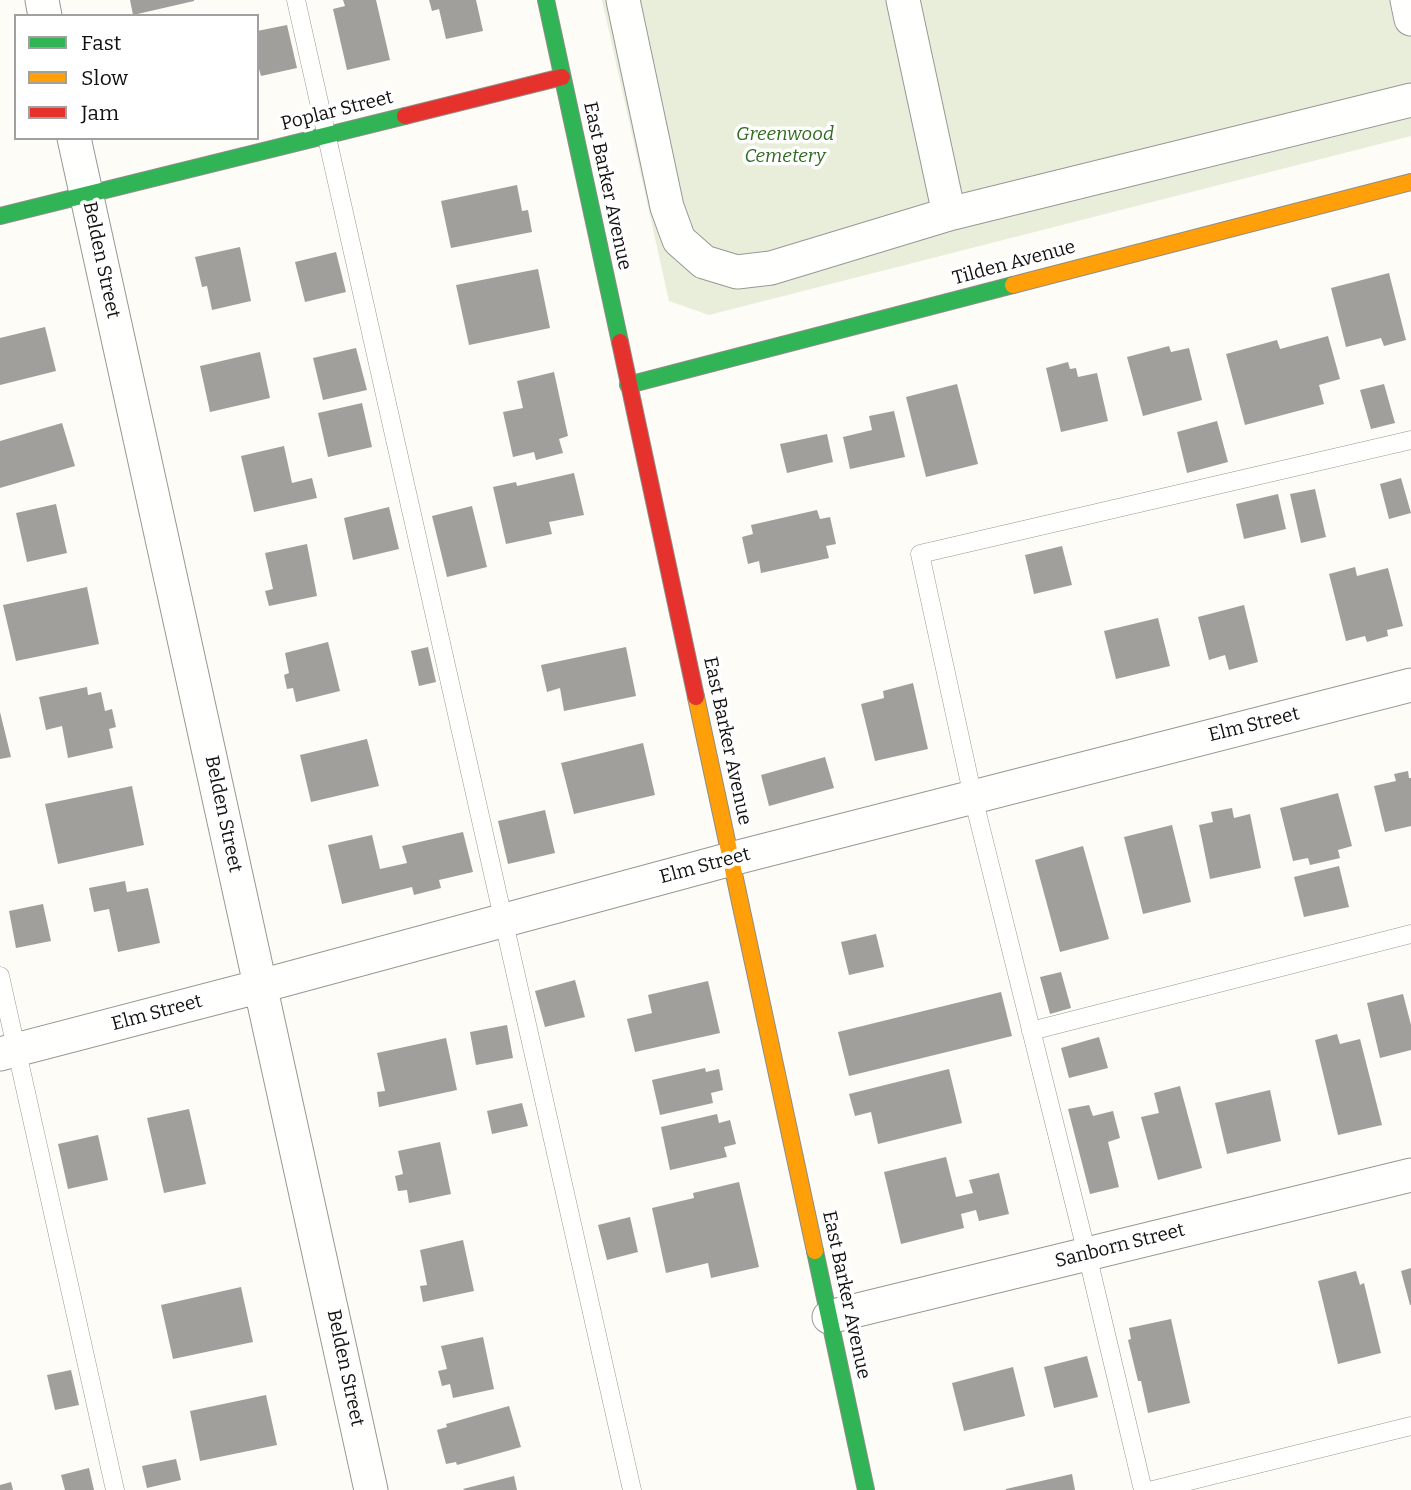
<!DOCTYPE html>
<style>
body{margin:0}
#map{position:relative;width:1411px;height:1490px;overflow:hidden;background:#fdfcf7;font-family:Bitter,serif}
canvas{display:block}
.legend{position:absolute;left:14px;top:14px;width:245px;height:126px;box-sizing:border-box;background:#fff;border:2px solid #a0a0a0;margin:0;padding:9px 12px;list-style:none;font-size:21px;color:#111}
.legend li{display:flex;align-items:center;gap:14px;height:35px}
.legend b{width:35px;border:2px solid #a0a0a0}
</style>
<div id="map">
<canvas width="1411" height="1490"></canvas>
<ul class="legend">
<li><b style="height:9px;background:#30b455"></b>Fast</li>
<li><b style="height:9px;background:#ff9f0a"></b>Slow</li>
<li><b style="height:9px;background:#e5322d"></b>Jam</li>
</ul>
</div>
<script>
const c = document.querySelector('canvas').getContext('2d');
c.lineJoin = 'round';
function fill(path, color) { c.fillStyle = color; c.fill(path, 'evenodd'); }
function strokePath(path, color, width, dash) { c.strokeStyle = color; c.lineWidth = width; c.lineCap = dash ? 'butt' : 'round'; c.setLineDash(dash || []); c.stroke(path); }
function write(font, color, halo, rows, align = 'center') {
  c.font = font + ' Bitter,serif'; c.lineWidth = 7; c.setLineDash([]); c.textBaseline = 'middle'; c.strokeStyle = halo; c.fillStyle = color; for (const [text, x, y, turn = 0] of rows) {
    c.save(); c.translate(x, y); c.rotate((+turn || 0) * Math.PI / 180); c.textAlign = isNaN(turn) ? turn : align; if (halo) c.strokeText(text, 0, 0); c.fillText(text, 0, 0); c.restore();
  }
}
fill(new Path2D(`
 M 602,0 L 1411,0 L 1411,136 L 709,315 L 669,301 Z`), '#e9eedb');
fill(new Path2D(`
 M 130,0 L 194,0 L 194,1 L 133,15 Z
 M 343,0 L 376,0 L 390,60 L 347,70 L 333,9 L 345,6 Z
 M 429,0 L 476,0 L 483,31 L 446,39 L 439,9 L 432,11 Z
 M 287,25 L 297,68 L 261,76 L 257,62 L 257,31 Z
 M 517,185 L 522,211 L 528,210 L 532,232 L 451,248 L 441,201 Z
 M 240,247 L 251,301 L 212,310 L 207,286 L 202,287 L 195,257 Z
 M 336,252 L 346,292 L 305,302 L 295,262 Z
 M 538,269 L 550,328 L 469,345 L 456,285 Z
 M 1389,273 L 1406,340 L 1384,346 L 1381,338 L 1346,347 L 1331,288 Z
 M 45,327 L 56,371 L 0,385 L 0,338 Z
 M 1328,336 L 1340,379 L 1319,385 L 1324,404 L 1245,425 L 1226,354 L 1277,340 L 1280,349 Z
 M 1169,346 L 1171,352 L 1189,348 L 1202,400 L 1143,416 L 1127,357 Z
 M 356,348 L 367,390 L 323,400 L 313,358 Z
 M 260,352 L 270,398 L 210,412 L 200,366 Z
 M 1068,362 L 1070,369 L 1076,368 L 1078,377 L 1097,373 L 1108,421 L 1061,432 L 1046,368 Z
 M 554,372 L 568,436 L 559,439 L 563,453 L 536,460 L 534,452 L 513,457 L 503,412 L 523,408 L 517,381 Z
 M 957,384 L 978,464 L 926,477 L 906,397 Z
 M 1384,384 L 1395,423 L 1371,429 L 1360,390 Z
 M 362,403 L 372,447 L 328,457 L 318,413 Z
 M 894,411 L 905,457 L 850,469 L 843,437 L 872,430 L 869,416 Z
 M 1217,421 L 1228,462 L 1187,473 L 1177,432 Z
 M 62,423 L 75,466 L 0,488 L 0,441 Z
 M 827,434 L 833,462 L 787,473 L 780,444 Z
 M 284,446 L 292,483 L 312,478 L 317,498 L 254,512 L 241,456 Z
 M 574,473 L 584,515 L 549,522 L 552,534 L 506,544 L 493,487 L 516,482 L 517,486 Z
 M 1401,478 L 1411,513 L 1389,519 L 1380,484 Z
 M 1315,489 L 1326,537 L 1301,543 L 1290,494 Z
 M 1278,494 L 1286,529 L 1244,539 L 1236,504 Z
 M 56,504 L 67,553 L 27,562 L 16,513 Z
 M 472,506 L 487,567 L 447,577 L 432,516 Z
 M 389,507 L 399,549 L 353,560 L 344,518 Z
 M 817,510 L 820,519 L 830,517 L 836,544 L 826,546 L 829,558 L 761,573 L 759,561 L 748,564 L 742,537 L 753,534 L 751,525 Z
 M 307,544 L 317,596 L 269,606 L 265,591 L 273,589 L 265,553 Z
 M 1062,546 L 1072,585 L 1034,594 L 1025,555 Z
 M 1355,567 L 1357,576 L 1388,568 L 1403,626 L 1387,630 L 1388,636 L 1367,642 L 1365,636 L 1346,641 L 1329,574 Z
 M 87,587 L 99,644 L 16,661 L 3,605 Z
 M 1244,605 L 1258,662 L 1229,670 L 1225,655 L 1209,660 L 1198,617 Z
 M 1158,618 L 1170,666 L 1116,679 L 1104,631 Z
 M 328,642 L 340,691 L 296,702 L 293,688 L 287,689 L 284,675 L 289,673 L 285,653 Z
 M 428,647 L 436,682 L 419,686 L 411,651 Z
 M 626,647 L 636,696 L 564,711 L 560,688 L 547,692 L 541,665 Z
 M 913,683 L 928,749 L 875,761 L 861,704 L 884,698 L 883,691 Z
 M 87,687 L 88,695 L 101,692 L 105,711 L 112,709 L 116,727 L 109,729 L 113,748 L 68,758 L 62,726 L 46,730 L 39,697 Z
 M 0,712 L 11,757 L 0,759 Z
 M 367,739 L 379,786 L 311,802 L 300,755 Z
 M 643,743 L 655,795 L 574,814 L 561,763 Z
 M 825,757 L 834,788 L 769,806 L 761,775 Z
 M 1408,771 L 1409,778 L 1411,778 L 1411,826 L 1385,832 L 1374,786 L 1396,781 L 1394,774 Z
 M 132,786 L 144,845 L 58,864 L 45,804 Z
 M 1338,793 L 1352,846 L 1338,850 L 1340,858 L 1310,865 L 1308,858 L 1293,861 L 1280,808 Z
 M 1232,808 L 1234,818 L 1250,814 L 1261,868 L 1210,879 L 1199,825 L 1213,822 L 1211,812 Z
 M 545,810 L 555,853 L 508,864 L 498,821 Z
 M 1172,825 L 1191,902 L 1143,914 L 1124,837 Z
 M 463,832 L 473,872 L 439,880 L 441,888 L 414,895 L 412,887 L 342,904 L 328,845 L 372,835 L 380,869 L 407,863 L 402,846 Z
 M 1083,846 L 1109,939 L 1060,952 L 1035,860 Z
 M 1339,866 L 1349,907 L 1304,917 L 1294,877 Z
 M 125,881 L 127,892 L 148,888 L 160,943 L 118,952 L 109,909 L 94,912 L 89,888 Z
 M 43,904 L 51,941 L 16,948 L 9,911 Z
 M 876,934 L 884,967 L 849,975 L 841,942 Z
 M 1061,972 L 1071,1008 L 1050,1014 L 1040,977 Z
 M 575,980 L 585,1017 L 545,1027 L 535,991 Z
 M 708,981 L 720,1033 L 635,1052 L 627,1019 L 652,1013 L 648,995 Z
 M 1001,992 L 1012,1036 L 849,1076 L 838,1032 Z
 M 1403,994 L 1411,1025 L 1411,1050 L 1380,1058 L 1367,1003 Z
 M 507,1025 L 513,1058 L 476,1065 L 470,1032 Z
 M 1337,1034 L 1340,1044 L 1360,1039 L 1382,1125 L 1338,1135 L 1315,1040 Z
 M 1099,1037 L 1108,1068 L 1069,1078 L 1061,1048 Z
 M 446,1038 L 457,1090 L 379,1107 L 377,1092 L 385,1091 L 377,1053 Z
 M 705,1068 L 706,1072 L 719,1069 L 723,1090 L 711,1093 L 713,1103 L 660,1115 L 652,1080 Z
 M 949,1069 L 962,1123 L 878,1144 L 871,1112 L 855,1116 L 849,1094 Z
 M 1180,1086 L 1202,1168 L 1158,1180 L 1141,1117 L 1159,1113 L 1154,1093 Z
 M 1270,1090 L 1281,1141 L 1227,1154 L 1215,1103 Z
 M 522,1103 L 528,1126 L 492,1134 L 487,1111 Z
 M 1089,1105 L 1093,1116 L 1113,1111 L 1120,1138 L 1108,1142 L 1119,1187 L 1090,1194 L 1068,1109 Z
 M 189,1109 L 206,1184 L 164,1193 L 147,1118 Z
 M 717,1114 L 719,1123 L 730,1120 L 736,1144 L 724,1147 L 727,1157 L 670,1170 L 661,1127 Z
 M 98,1135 L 108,1180 L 68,1189 L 58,1144 Z
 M 440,1142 L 451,1194 L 409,1203 L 407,1190 L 398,1191 L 395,1176 L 403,1174 L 398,1151 Z
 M 946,1157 L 956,1197 L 973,1193 L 969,1180 L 999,1173 L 1009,1214 L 979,1221 L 976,1210 L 961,1214 L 964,1228 L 901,1244 L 884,1172 Z
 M 739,1182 L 759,1267 L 711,1278 L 708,1263 L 666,1273 L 652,1208 L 694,1198 L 693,1193 Z
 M 630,1217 L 638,1252 L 607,1260 L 598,1225 Z
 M 463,1240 L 474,1291 L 423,1302 L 420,1286 L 427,1285 L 420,1250 Z
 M 1411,1268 L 1411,1305 L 1410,1305 L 1401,1271 Z
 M 1356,1271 L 1360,1285 L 1364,1283 L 1381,1353 L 1338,1364 L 1318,1281 Z
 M 241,1287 L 253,1342 L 173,1359 L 161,1305 Z
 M 1171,1319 L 1190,1403 L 1148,1413 L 1141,1381 L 1138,1381 L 1128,1340 L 1131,1339 L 1129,1328 Z
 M 483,1337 L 494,1389 L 453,1398 L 450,1384 L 442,1386 L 438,1371 L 447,1369 L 441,1346 Z
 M 1087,1356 L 1098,1397 L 1054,1408 L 1044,1367 Z
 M 1013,1367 L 1025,1416 L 964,1431 L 952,1383 Z
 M 71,1370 L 79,1405 L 55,1410 L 47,1375 Z
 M 266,1395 L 277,1445 L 200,1461 L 190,1411 Z
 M 509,1406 L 521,1447 L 457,1465 L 456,1462 L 446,1464 L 437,1430 L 447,1427 L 446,1424 Z
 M 176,1459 L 181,1480 L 147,1488 L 142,1466 Z
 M 89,1468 L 94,1490 L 65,1490 L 61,1475 Z
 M 1072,1474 L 1075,1490 L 1006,1490 L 1006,1489 Z
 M 514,1476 L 517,1490 L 464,1490 L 463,1489 Z
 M 11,1482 L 13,1490 L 0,1490 L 0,1485 Z`), '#a19f9c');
const lane = new Path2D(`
 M 296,0 L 632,1490
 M 0,976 L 115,1490
 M 1031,1031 L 1411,934
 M 1143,1490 L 1087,1254 L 973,797 L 920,554 L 1411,440
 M 1153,1490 L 1411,1426`);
const street = new Path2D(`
 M 42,0 L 45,16
 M 623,0 L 667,207 L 679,240 L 704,262 L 737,272 L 771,268 L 949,214 L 1411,100
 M 903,0 L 949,214
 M 1407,0 L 1411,19
 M 74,138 L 371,1490
 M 0,1054 L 261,986 L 731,859 L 1411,685
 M 829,1317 L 1411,1175`);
const fast = new Path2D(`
 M 546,0 L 620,342
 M 0,216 L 405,116
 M 628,385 L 1013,285
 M 815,1251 L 866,1490`);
const slow = new Path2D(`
 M 1013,285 L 1411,182
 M 696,697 L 815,1251`);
const jam = new Path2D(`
 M 405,116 L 562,77
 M 620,342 L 696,697`);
strokePath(lane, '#979795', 19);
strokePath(street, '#979795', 35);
strokePath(fast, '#8e8d8b', 18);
strokePath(slow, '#8e8d8b', 18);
strokePath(jam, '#8e8d8b', 18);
strokePath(lane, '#fffffe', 18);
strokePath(street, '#fffffe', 33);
strokePath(fast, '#30b455', 16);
strokePath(slow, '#ff9f0a', 16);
strokePath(jam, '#e5322d', 16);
write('19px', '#111', '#fff', [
 ["Poplar Street",337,111,-14],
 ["East Barker Avenue",607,186,78],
 ["Belden Street",101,260,78],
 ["Tilden Avenue",1014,263,-15],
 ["Elm Street",1254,725,-14],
 ["East Barker Avenue",727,741,78],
 ["Belden Street",223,814,78],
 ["Elm Street",705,866,-15],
 ["Elm Street",157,1013,-15],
 ["Sanborn Street",1120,1246,-14],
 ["East Barker Avenue",846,1295,78],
 ["Belden Street",345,1368,78]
]);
write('italic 19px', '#2f6b1f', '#fff', [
 ["Greenwood",785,135],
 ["Cemetery",785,157]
]);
</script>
